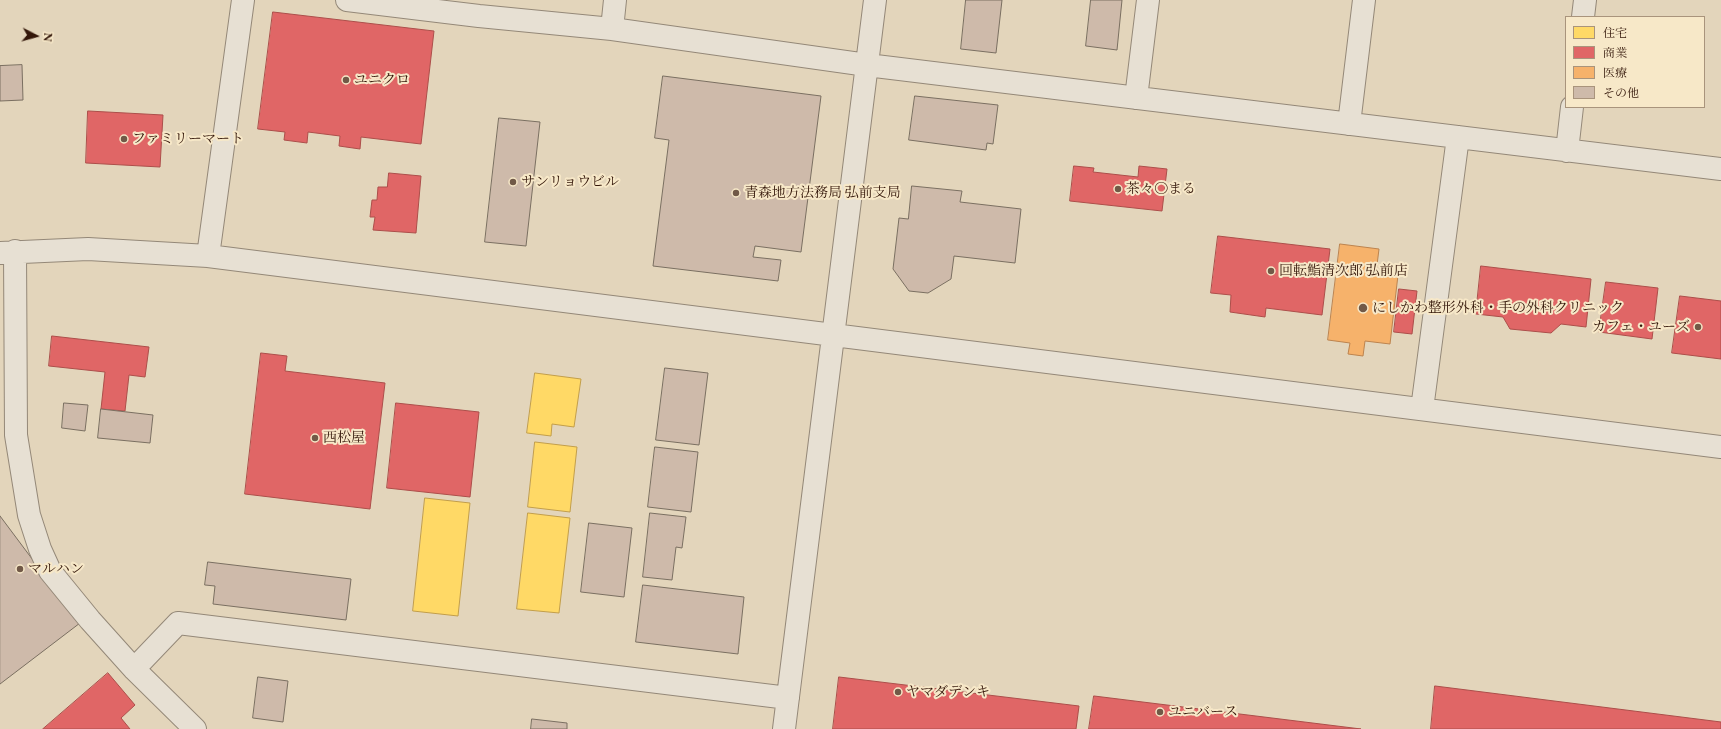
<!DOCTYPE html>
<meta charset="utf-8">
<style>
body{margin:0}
#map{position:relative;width:1721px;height:729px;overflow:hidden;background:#e3d5bb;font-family:"EB Garamond","Noto Serif JP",serif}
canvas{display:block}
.legend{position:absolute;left:1565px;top:16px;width:140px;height:92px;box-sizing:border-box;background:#f7e8c8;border:1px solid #a9947c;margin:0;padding:5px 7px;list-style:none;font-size:12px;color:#331609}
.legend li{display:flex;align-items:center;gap:8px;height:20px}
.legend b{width:20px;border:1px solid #a9947c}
.north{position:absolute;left:16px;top:16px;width:40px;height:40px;-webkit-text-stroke:3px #f7e8c8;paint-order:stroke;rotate:96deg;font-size:11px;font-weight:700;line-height:16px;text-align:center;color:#331609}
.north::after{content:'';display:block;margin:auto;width:14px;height:18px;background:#331609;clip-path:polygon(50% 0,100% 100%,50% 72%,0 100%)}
</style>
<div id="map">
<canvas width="1721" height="729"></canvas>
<ul class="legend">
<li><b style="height:11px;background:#ffd966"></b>住宅</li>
<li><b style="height:11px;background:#e06666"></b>商業</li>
<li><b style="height:11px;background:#f6b26b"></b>医療</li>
<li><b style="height:11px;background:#cebaaa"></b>その他</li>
</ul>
<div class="north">N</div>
</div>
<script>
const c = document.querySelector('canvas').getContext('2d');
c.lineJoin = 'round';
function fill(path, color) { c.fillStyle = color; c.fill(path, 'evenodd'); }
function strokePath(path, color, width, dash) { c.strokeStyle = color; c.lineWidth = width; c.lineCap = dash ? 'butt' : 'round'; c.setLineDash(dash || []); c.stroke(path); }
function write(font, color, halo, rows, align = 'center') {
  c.font = font + ' "EB Garamond","Noto Serif JP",serif'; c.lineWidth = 4; c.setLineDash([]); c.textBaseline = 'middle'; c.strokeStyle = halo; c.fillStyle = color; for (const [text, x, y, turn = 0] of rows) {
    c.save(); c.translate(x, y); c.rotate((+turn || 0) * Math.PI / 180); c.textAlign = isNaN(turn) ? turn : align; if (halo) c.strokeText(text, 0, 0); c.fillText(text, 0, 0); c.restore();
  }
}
const homes = new Path2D(`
 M 535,373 L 581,379 L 574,427 L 552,424 L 551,436 L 527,433 Z
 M 535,442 L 577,447 L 570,512 L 528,507 Z
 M 425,498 L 470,503 L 458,616 L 413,611 Z
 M 528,513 L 570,518 L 559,613 L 517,609 Z`);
fill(homes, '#ffd966');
strokePath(homes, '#c29e4a', 1);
const shops = new Path2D(`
 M 273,12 L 434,31 L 421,144 L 361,137 L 360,149 L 339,146 L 340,136 L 308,132 L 307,143 L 284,140 L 285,132 L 258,129 Z
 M 88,111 L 163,115 L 160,167 L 86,163 Z
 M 1074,166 L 1094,168 L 1093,172 L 1138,177 L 1139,166 L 1167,169 L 1162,211 L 1070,201 Z
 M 389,173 L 421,176 L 416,233 L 373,230 L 375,217 L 370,217 L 372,200 L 377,200 L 378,187 L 387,187 Z
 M 1218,236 L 1330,249 L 1322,315 L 1266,308 L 1265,317 L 1230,312 L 1231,295 L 1211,293 Z
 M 1481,266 L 1591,279 L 1586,327 L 1561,324 L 1551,333 L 1510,329 L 1503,317 L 1476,314 Z
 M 1606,282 L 1658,288 L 1652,339 L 1599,332 Z
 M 1399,289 L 1417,291 L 1412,334 L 1394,332 Z
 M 1680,296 L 1721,301 L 1721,359 L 1672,353 Z
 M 52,336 L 149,347 L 145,377 L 129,375 L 125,411 L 101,409 L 105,372 L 49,366 Z
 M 261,353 L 287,356 L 285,371 L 385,383 L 370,509 L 245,494 Z
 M 396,403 L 479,412 L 470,497 L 387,488 Z
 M 108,673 L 135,705 L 121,718 L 130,729 L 43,729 Z
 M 839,677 L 1079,706 L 1076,729 L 833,729 Z
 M 1435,686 L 1721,722 L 1721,729 L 1431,729 Z
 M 1094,696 L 1361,729 L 1089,729 Z`);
fill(shops, '#e06666');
strokePath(shops, '#ac4e4a', 1);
const health = new Path2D(`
 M 1340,244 L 1379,249 L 1376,273 L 1398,275 L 1390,344 L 1365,341 L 1363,356 L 1348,354 L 1350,343 L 1328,340 Z`);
fill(health, '#f6b26b');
strokePath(health, '#bc834e', 1);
const building = new Path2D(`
 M 966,0 L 1002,0 L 996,53 L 961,49 Z
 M 1091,0 L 1122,0 L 1117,50 L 1086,46 Z
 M 22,65 L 23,100 L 0,101 L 0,66 Z
 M 663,76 L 821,96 L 801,252 L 755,246 L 753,257 L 781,260 L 778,281 L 653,266 L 669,140 L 655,138 Z
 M 915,96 L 998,105 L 993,144 L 987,143 L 986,150 L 909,140 Z
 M 499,118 L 540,122 L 526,246 L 485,242 Z
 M 912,186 L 962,191 L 960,202 L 1021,209 L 1015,263 L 954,256 L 951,279 L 928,293 L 909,291 L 893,269 L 899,218 L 908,219 Z
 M 665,368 L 708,373 L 699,445 L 656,440 Z
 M 64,403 L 88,405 L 85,431 L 62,428 Z
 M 101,409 L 153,415 L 150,443 L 98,438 Z
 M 655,447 L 698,452 L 691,512 L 648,507 Z
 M 650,513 L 686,517 L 682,548 L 676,547 L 672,580 L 643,577 Z
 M 0,516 L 80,623 L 0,684 Z
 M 589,523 L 632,528 L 624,597 L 581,592 Z
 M 208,562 L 351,579 L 346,620 L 213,604 L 215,586 L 205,585 Z
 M 643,585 L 744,597 L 738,654 L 636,642 Z
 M 258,677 L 288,681 L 283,722 L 253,718 Z
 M 532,719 L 567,723 L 567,729 L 531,729 Z`);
fill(building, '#cebaaa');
strokePath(building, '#7a6f61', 1);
const minor = new Path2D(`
 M 347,0 L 479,16 L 612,29 L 867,65 L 1721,169
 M 1583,17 L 1585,0
 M 612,29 L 615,0
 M 1136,98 L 1148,0
 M 1349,124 L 1364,0
 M 1567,151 L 1572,107
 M 15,251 L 16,435 L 29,515 L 40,549 L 50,571 L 90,620 L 134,669 L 195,729
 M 0,253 L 88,249 L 208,256 L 1721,447
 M 208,256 L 243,0
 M 1422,409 L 1458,137
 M 134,669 L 178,623 L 788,698
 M 784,729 L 875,0`);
strokePath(minor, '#948878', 24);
strokePath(minor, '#e7e0d3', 22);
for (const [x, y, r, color] of [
 [346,80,4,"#715947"],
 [124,139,4,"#715947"],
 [513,182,4,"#715947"],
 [1118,189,4,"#715947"],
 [736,193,4,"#715947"],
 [1271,271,4,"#715947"],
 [1363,308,5,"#715947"],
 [1698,327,4,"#715947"],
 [315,438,4,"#715947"],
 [20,569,4,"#715947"],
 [898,692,4,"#715947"],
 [1160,712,4,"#715947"]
]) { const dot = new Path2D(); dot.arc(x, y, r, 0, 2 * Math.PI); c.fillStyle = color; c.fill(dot); strokePath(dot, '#f7e8c8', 1.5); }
write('14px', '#331609', '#f7e8c8', [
 ["ユニクロ",354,80],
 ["ファミリーマート",132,139],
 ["サンリョウビル",521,182],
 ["茶々〇まる",1126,189],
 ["青森地方法務局 弘前支局",744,193],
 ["回転鮨清次郎 弘前店",1279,271],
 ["にしかわ整形外科・手の外科クリニック",1372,308],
 ["カフェ・ユーズ",1690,327,"right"],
 ["西松屋",323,438],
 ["マルハン",28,569],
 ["ヤマダデンキ",906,692],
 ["ユニバース",1168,712]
], 'left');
</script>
